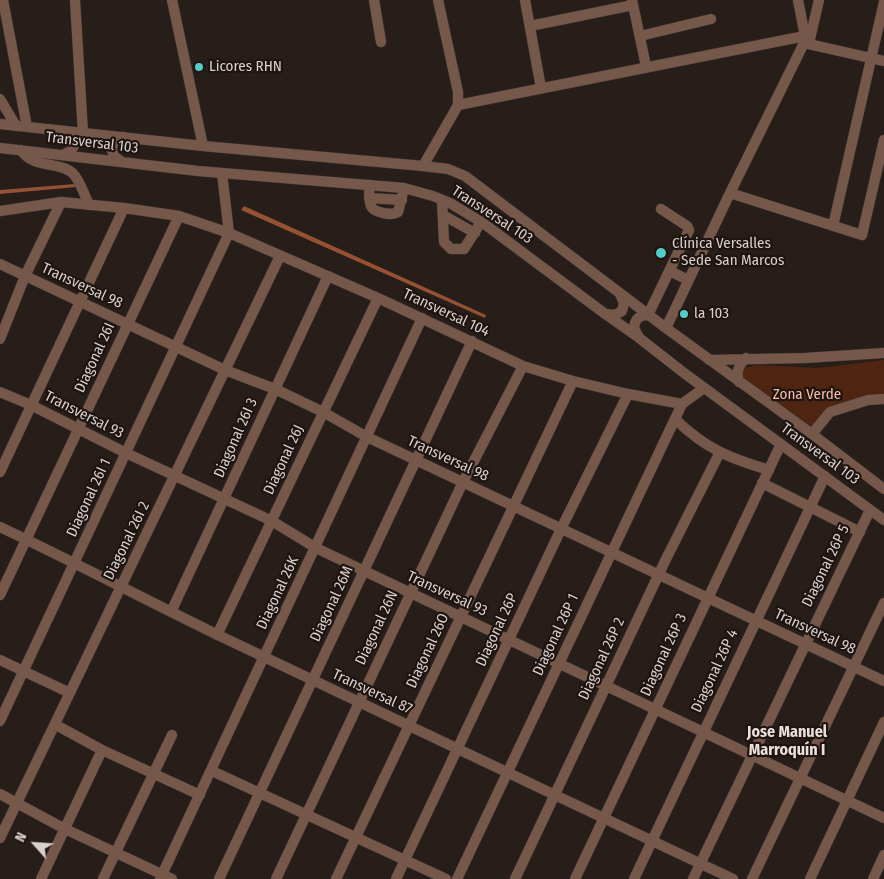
<!DOCTYPE html>
<meta charset="utf-8">
<style>
body{margin:0}
#map{position:relative;width:884px;height:879px;overflow:hidden;background:#281e19;font-family:"Fira Sans Condensed",sans-serif}
canvas{display:block}
.north{position:absolute;left:10px;top:819px;width:50px;height:50px;-webkit-text-stroke:4px #1e1410;paint-order:stroke;rotate:296deg;font-size:14px;font-weight:700;line-height:20px;text-align:center;color:#d8d0ce}
.north::after{content:'';display:block;margin:auto;width:18px;height:22px;background:#d8d0ce;clip-path:polygon(50% 0,100% 100%,50% 72%,0 100%)}
</style>
<div id="map">
<canvas width="884" height="879"></canvas>
<div class="north">N</div>
</div>
<script>
const c = document.querySelector('canvas').getContext('2d');
c.lineJoin = 'round';
function fill(path, color) { c.fillStyle = color; c.fill(path, 'evenodd'); }
function strokePath(path, color, width, dash) { c.strokeStyle = color; c.lineWidth = width; c.lineCap = dash ? 'butt' : 'round'; c.setLineDash(dash || []); c.stroke(path); }
function write(font, color, halo, rows, align = 'center') {
  c.font = font + ' "Fira Sans Condensed",sans-serif'; c.lineWidth = 4.5; c.setLineDash([]); c.textBaseline = 'middle'; c.strokeStyle = halo; c.fillStyle = color; for (const [text, x, y, turn = 0] of rows) {
    c.save(); c.translate(x, y); c.rotate((+turn || 0) * Math.PI / 180); c.textAlign = isNaN(turn) ? turn : align; if (halo) c.strokeText(text, 0, 0); c.fillText(text, 0, 0); c.restore();
  }
}
fill(new Path2D(`
 M 884,360 L 884,396 L 829,411 L 812,432 L 741,381 L 744,368 L 757,365 L 818,368 Z`), '#4f2512');
fill(new Path2D(`
 M 75,184 L 76,187 L 0,194 L 0,190 Z
 M 244,206 L 486,315 L 485,318 L 241,210 Z`), '#955134');
const minor = new Path2D(`
 M 3,0 L 27,127
 M 75,0 L 83,133
 M 172,0 L 203,146
 M 374,0 L 381,42
 M 525,0 L 541,88
 M 632,0 L 646,66
 M 530,26 L 633,5
 M 640,36 L 711,19
 M 804,43 L 884,61
 M 809,43 L 819,0
 M 0,99 L 16,126
 M 458,105 L 805,36
 M 0,124 L 203,146 L 423,166 L 448,169 L 465,176 L 666,328 L 812,434 L 884,489
 M 0,148 L 198,171 L 404,188 L 433,196 L 450,203 L 483,223 L 604,313 L 638,337 L 684,373 L 884,520
 M 21,150 C 33,170 64,160 75,176 C 81,184 85,196 89,205
 M 63,155 L 71,151 L 75,144 L 73,136 L 66,131
 M 122,162 L 114,156 L 111,148 L 115,141 L 124,137
 M 423,166 L 453,114 L 458,105 L 458,92 L 438,0
 M 369,185 C 370,200 366,210 383,213 C 389,214 393,215 398,212 L 404,188
 M 730,193 L 862,235 L 884,140
 M 369,198 L 402,200
 M 442,200 L 444,242 L 451,249 L 464,249 L 481,222
 M 0,211 L 61,202 L 124,208 L 179,216 L 229,233 L 378,298 L 523,366 L 573,381 L 628,394 L 682,404 L 704,388
 M 443,215 L 475,233
 M 833,226 L 884,2
 M 0,264 L 225,370 L 275,389 L 323,412 L 367,437 L 884,681
 M 670,271 L 688,280
 M 605,314 L 615,315 L 622,311 L 624,303 L 620,294
 M 648,315 L 689,230 L 687,226 L 661,209
 M 666,328 L 730,193 L 804,43 L 805,36 L 798,0
 M 638,336 L 634,328 C 635,319 639,315 648,315
 M 0,339 L 25,276 L 61,202
 M 709,360 L 805,358 L 884,353
 M 739,382 C 736,372 738,365 746,358
 M 0,392 L 31,405 L 126,453 L 272,521 L 316,548 L 884,818
 M 675,419 C 706,449 729,458 769,470
 M 812,434 L 830,412 L 868,400 L 884,399
 M 0,472 L 124,208
 M 762,483 L 860,532
 M 0,527 C 74,562 146,600 220,636 C 390,718 562,798 733,879
 M 0,595 L 179,216
 M 171,612 L 328,276
 M 217,635 L 378,298
 M 0,660 L 70,693
 M 0,721 L 229,233 L 222,173
 M 56,725 L 102,750 L 200,795
 M 212,771 L 446,879
 M 0,794 L 65,829 L 172,879
 M 0,838 L 280,256
 M 41,879 L 102,750
 M 103,879 L 172,735
 M 160,879 L 422,318
 M 219,879 L 472,341
 M 276,879 L 463,482 L 523,366
 M 336,879 L 573,381
 M 396,879 L 561,529 L 628,394
 M 457,879 L 682,404
 M 515,879 L 666,559 L 720,452
 M 575,879 L 781,444
 M 634,879 L 825,476
 M 693,879 L 870,510
 M 752,879 L 884,603
 M 810,879 L 884,722
 M 873,879 L 884,855`);
strokePath(minor, '#443a36', 11);
strokePath(minor, '#76584b', 10);
for (const [x, y, r, color] of [
 [199,67,5,"#53cdca"],
 [661,253,6,"#53cdca"],
 [684,314,5,"#53cdca"]
]) { const dot = new Path2D(); dot.arc(x, y, r, 0, 2 * Math.PI); c.fillStyle = color; c.fill(dot); strokePath(dot, '#1e1410', 2); }
write('15px', '#d8d0ce', '#1e1410', [
 ["Licores RHN",209,67],
 ["Clínica Versalles",672,244],
 ["- Sede San Marcos",672,261],
 ["la 103",694,314]
], 'left');
write('15px', '#d8d0ce', '#1e1410', [
 ["Transversal 103",92,143,7],
 ["Transversal 103",492,215,33],
 ["Transversal 98",82,286,25],
 ["Transversal 104",446,313,25],
 ["Diagonal 26I",95,358,-65],
 ["Transversal 93",84,415,27],
 ["Diagonal 26I 3",236,438,-66],
 ["Transversal 103",820,454,36],
 ["Transversal 98",448,459,25],
 ["Diagonal 26J",284,460,-65],
 ["Diagonal 26I 1",89,498,-65],
 ["Diagonal 26I 2",127,541,-64],
 ["Diagonal 26P 5",826,566,-64],
 ["Diagonal 26K",278,593,-65],
 ["Transversal 93",447,594,25],
 ["Diagonal 26M",332,604,-65],
 ["Diagonal 26N",377,628,-65],
 ["Diagonal 26P",497,630,-65],
 ["Transversal 98",815,632,25],
 ["Diagonal 26P 1",556,635,-65],
 ["Diagonal 26O",428,651,-65],
 ["Diagonal 26P 3",664,655,-65],
 ["Diagonal 26P 2",602,659,-65],
 ["Diagonal 26P 4",715,671,-65],
 ["Transversal 87",372,692,25]
]);
write('15px', '#f8bca3', '#1e1410', [
 ["Zona Verde",807,395]
]);
write('bold 16px', '#eddfd9', '#1e1410', [
 ["Jose Manuel",787,733],
 ["Marroquín I",787,751]
]);
</script>
